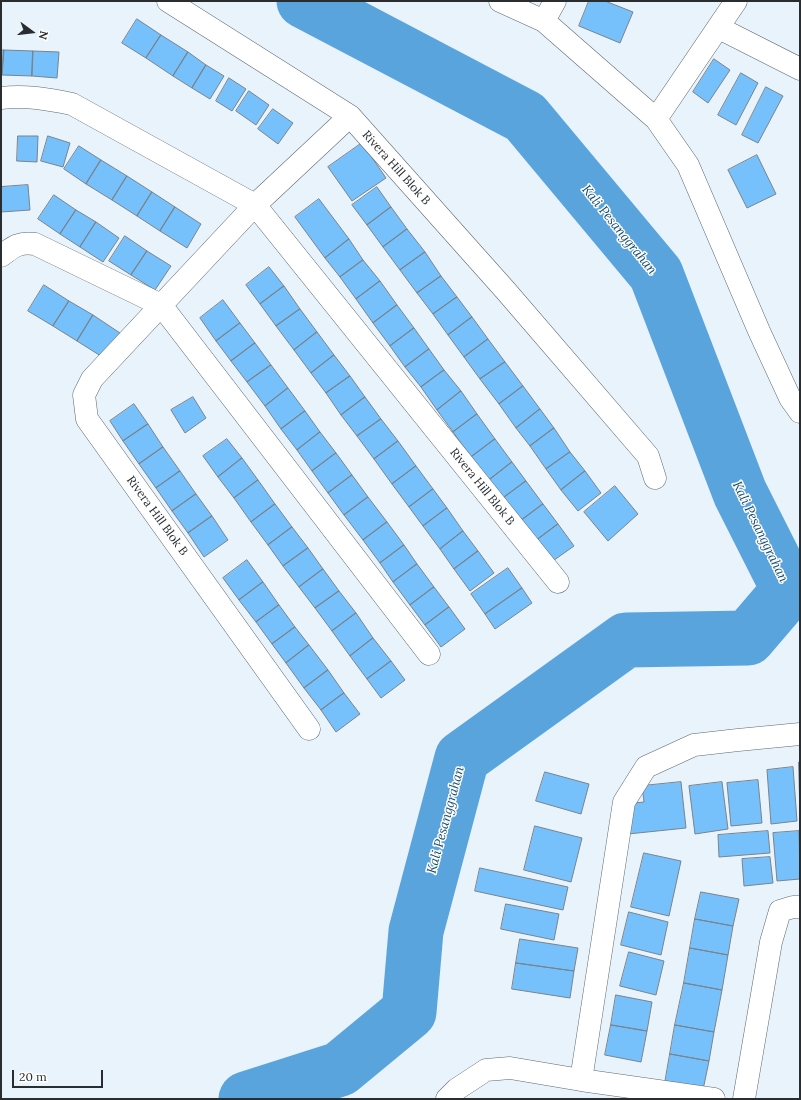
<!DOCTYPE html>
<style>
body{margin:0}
#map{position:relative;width:801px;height:1100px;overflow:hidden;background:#e8f3fc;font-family:Lora,serif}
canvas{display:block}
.frame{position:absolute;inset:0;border:2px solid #292d30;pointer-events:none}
.north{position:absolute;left:12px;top:12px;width:40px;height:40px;-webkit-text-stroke:3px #fefefe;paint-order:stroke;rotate:105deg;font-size:11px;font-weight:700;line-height:16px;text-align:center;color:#292d30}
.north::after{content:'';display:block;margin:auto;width:14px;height:18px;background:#292d30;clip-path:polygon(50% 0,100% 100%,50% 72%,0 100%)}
.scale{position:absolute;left:12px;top:1070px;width:91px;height:18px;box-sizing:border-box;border:2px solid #292d30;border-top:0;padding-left:5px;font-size:12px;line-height:14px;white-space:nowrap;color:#292d30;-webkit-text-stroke:3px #fefefe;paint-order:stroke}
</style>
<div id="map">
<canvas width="801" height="1100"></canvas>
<div class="frame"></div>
<div class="north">N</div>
<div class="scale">20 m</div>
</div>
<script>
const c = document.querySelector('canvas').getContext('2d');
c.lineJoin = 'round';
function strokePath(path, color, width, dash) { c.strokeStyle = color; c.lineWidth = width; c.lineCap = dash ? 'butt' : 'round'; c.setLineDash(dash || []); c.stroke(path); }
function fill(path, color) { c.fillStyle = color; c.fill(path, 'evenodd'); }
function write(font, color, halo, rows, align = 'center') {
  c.font = font + ' Lora,serif'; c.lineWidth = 3; c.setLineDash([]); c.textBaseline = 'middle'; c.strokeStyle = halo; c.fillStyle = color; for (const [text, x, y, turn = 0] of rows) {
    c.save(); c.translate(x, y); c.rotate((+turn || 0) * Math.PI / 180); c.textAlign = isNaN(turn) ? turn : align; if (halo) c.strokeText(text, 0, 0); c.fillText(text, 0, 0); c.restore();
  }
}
strokePath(new Path2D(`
 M 246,1099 L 340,1069 L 409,1012 L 416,931 L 462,758 L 626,640 L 748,638 L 789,590 L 740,493 L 656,274 L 525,117 L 304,1`), '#5aa4de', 55);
const building = new Path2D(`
 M 589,1 L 605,1 L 633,12 L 620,43 L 579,26 Z
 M 137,19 L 161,35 L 146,58 L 122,43 Z
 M 161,35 L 188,52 L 173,76 L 146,58 Z
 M 1,50 L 4,50 L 2,75 L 1,75 Z
 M 4,50 L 33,51 L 32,76 L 2,75 Z
 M 33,51 L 59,52 L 57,78 L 32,76 Z
 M 188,52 L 206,65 L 192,88 L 173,76 Z
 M 714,59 L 730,70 L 708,103 L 693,92 Z
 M 206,65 L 224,76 L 210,99 L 192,88 Z
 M 741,73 L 758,83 L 736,125 L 718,115 Z
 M 229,78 L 246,89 L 232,111 L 216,101 Z
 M 766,87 L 783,96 L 758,143 L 742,135 Z
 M 249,91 L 269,105 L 256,125 L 236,111 Z
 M 273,109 L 293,123 L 278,144 L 258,129 Z
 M 18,136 L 38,136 L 37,162 L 17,161 Z
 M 48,136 L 70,143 L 63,167 L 41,161 Z
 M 362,143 L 386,178 L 352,201 L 328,167 Z
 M 79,146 L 101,160 L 86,184 L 64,169 Z
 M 757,155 L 776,194 L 747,208 L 728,170 Z
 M 101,160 L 127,176 L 112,200 L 86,184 Z
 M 127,176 L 152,192 L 137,216 L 112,200 Z
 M 28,185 L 30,210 L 1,212 L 1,187 Z
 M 377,187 L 391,207 L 367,225 L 352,205 Z
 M 152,192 L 175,207 L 160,231 L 137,216 Z
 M 54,195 L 76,210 L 60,234 L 38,219 Z
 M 319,199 L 349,239 L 325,258 L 295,217 Z
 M 175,207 L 201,224 L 187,248 L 160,231 Z
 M 391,207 L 407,229 L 383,247 L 367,225 Z
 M 76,210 L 96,222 L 80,247 L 60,234 Z
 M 96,222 L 119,238 L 103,262 L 80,247 Z
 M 407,229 L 425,252 L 400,270 L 383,247 Z
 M 125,236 L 147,251 L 131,275 L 109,261 Z
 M 349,239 L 363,260 L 340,277 L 325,258 Z
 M 147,251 L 171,266 L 155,290 L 131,275 Z
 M 425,252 L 441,276 L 417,293 L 400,270 Z
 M 363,260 L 380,281 L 356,299 L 340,277 Z
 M 269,267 L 284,286 L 260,304 L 246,285 Z
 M 441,276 L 457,297 L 433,314 L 417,293 Z
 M 380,281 L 397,305 L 373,323 L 356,299 Z
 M 44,285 L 69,301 L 53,326 L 28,311 Z
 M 284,286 L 300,309 L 276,326 L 260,304 Z
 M 457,297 L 472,317 L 448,335 L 433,314 Z
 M 223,300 L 240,323 L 216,341 L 200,318 Z
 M 69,301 L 93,315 L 77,341 L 53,326 Z
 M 397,305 L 414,328 L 390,346 L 373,323 Z
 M 300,309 L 317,332 L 294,350 L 276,326 Z
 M 93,315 L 120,333 L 104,358 L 77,341 Z
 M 472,317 L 488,339 L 464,357 L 448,335 Z
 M 240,323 L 255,343 L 231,361 L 216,341 Z
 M 414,328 L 429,349 L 405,367 L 390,346 Z
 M 317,332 L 334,355 L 311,373 L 294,350 Z
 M 488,339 L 505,362 L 480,379 L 464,357 Z
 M 255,343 L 271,365 L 247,382 L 231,361 Z
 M 429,349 L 444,370 L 421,387 L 405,367 Z
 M 334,355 L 350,376 L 326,393 L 311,373 Z
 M 505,362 L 523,386 L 499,404 L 480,379 Z
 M 271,365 L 288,388 L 265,406 L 247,382 Z
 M 444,370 L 461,391 L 437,410 L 421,387 Z
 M 350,376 L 365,397 L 341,415 L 326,393 Z
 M 523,386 L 540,409 L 516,428 L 499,404 Z
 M 288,388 L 305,411 L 281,429 L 265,406 Z
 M 461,391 L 477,414 L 453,432 L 437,410 Z
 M 193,397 L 206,418 L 185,433 L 171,410 Z
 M 365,397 L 381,419 L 357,436 L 341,415 Z
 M 134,404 L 148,424 L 123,441 L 110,421 Z
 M 540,409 L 554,428 L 530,446 L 516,428 Z
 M 305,411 L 320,432 L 297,450 L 281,429 Z
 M 477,414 L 495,439 L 471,457 L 453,432 Z
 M 381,419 L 398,441 L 374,459 L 357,436 Z
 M 148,424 L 163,447 L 139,464 L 123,441 Z
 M 554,428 L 570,452 L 546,469 L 530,446 Z
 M 320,432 L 336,453 L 312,471 L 297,450 Z
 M 227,439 L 242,458 L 218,477 L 203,456 Z
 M 495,439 L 512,462 L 489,480 L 471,457 Z
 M 398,441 L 416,466 L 392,484 L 374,459 Z
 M 163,447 L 180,471 L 156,488 L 139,464 Z
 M 570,452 L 585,471 L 561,490 L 546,469 Z
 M 336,453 L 352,475 L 328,493 L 312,471 Z
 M 242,458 L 258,480 L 234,498 L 218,477 Z
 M 512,462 L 526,481 L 503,498 L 489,480 Z
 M 416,466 L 433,489 L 409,507 L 392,484 Z
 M 180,471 L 196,494 L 172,511 L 156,488 Z
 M 585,471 L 601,493 L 578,511 L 561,490 Z
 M 352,475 L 368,497 L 344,515 L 328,493 Z
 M 258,480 L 275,504 L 251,522 L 234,498 Z
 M 526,481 L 543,504 L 519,522 L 503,498 Z
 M 615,486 L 638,514 L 608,541 L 584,512 Z
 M 433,489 L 447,508 L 423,526 L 409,507 Z
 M 196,494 L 212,516 L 188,533 L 172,511 Z
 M 368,497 L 387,522 L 363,540 L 344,515 Z
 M 275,504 L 292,527 L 268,545 L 251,522 Z
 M 543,504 L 558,524 L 534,542 L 519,522 Z
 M 447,508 L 463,531 L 440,549 L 423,526 Z
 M 212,516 L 228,540 L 204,557 L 188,533 Z
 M 387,522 L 404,545 L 380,563 L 363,540 Z
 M 558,524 L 574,546 L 550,563 L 534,542 Z
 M 292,527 L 308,548 L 283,566 L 268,545 Z
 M 463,531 L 478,551 L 454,569 L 440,549 Z
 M 404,545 L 417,564 L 393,582 L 380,563 Z
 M 308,548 L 323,569 L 299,587 L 283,566 Z
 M 478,551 L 494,573 L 470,591 L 454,569 Z
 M 247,560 L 263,582 L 239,600 L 223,578 Z
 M 417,564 L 434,587 L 410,605 L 393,582 Z
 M 508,568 L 522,588 L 485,614 L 471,594 Z
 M 323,569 L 339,591 L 315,608 L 299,587 Z
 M 263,582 L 279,605 L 256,622 L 239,600 Z
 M 434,587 L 449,607 L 425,625 L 410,605 Z
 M 522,588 L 532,603 L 495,629 L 485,614 Z
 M 339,591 L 356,613 L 332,631 L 315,608 Z
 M 279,605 L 295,627 L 272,644 L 256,622 Z
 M 449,607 L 465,629 L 441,647 L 425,625 Z
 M 356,613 L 373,638 L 350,656 L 332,631 Z
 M 295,627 L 309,645 L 286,663 L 272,644 Z
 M 373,638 L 391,661 L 367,679 L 350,656 Z
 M 309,645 L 328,670 L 304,688 L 286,663 Z
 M 391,661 L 405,680 L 381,698 L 367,679 Z
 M 328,670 L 344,693 L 321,710 L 304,688 Z
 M 344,693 L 360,714 L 336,732 L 321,710 Z
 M 799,762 L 800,762 L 800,818 Z
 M 793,767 L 797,821 L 771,824 L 767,770 Z
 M 545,772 L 589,784 L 581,814 L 536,801 Z
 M 758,780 L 762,823 L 731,826 L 727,783 Z
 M 681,782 L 686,828 L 628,834 L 625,804 L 644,802 L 642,786 Z
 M 722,782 L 728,829 L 695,834 L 689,786 Z
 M 535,826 L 582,838 L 571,882 L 524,870 Z
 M 768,831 L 770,853 L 719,857 L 718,835 Z
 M 799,831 L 800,879 L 777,881 L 773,833 Z
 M 644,853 L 681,861 L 669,916 L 631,907 Z
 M 770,857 L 773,883 L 744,886 L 742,859 Z
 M 480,868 L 568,887 L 563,910 L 475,891 Z
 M 701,892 L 739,899 L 733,926 L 695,919 Z
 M 506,904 L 559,914 L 554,940 L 501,929 Z
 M 629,912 L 668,922 L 661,955 L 621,945 Z
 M 695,919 L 733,926 L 728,955 L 690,948 Z
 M 520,939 L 578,948 L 574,971 L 516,963 Z
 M 690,948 L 728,955 L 722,990 L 684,983 Z
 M 629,952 L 664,961 L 656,995 L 620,986 Z
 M 516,963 L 574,971 L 570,998 L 512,989 Z
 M 684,983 L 722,990 L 714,1032 L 675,1025 Z
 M 616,995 L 652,1002 L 647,1031 L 611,1025 Z
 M 611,1025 L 647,1031 L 641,1062 L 605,1055 Z
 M 675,1025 L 714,1032 L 709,1061 L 670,1054 Z
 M 670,1054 L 709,1061 L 703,1090 L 665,1083 Z`);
fill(building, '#76c1fc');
strokePath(building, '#79838b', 1);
const minor = new Path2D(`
 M 168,1 L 350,116 L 506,291 L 648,456 L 655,478
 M 500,1 L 544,21 L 656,119 L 688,165 L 759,331 L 790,398 L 800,412
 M 544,21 L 555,1
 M 719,28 L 800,69
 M 1,98 C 25,95 48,99 72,104 L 255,205 L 558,582
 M 656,119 L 736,1
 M 1,256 C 14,246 19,242 35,244 L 161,305 L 429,654
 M 309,729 L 87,419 L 84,395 L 92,379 L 255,205 L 350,116
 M 581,1080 L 624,802 L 646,767 L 694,745 L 738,740 L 800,734
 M 447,1099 L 457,1089 L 486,1070 L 510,1068 L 581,1080 L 714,1099
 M 744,1099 L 771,942 L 780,911 L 793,907 L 800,907`);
strokePath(minor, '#5f6870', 23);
strokePath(minor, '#fff', 22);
write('12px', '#292d30', '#fefefe', [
 ["Rivera Hill Blok B",396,168,48],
 ["Rivera Hill Blok B",482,487,51],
 ["Rivera Hill Blok B",157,516,54]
]);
write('italic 13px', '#124a70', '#fefefe', [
 ["Kali Pesanggrahan",619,230,51],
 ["Kali Pesanggrahan",760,532,64],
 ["Kali Pesanggrahan",446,820,-75]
]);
</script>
